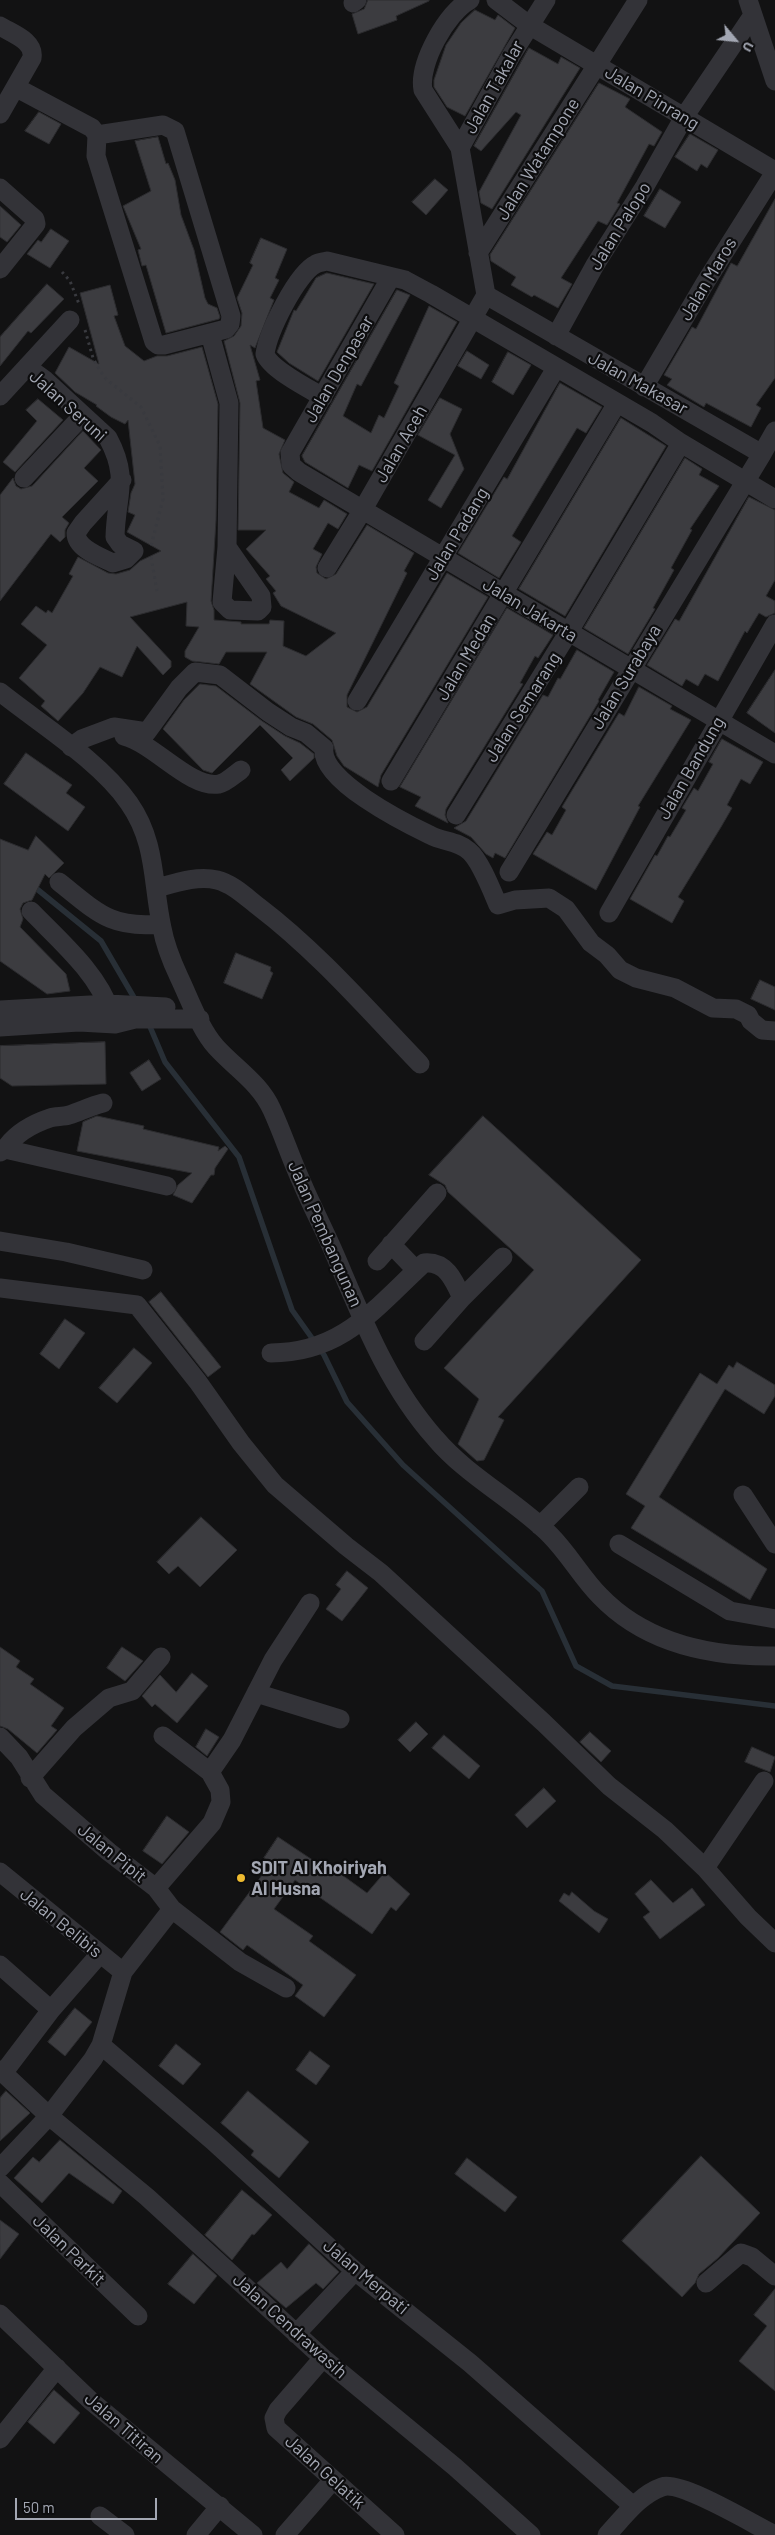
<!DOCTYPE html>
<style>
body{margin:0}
#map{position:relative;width:775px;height:2535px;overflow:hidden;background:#121213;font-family:Barlow,sans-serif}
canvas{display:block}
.north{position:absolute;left:710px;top:15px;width:50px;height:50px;-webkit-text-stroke:4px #0d0d0e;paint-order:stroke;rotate:118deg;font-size:14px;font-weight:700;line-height:20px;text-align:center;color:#a3a7b3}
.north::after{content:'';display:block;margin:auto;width:18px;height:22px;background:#a3a7b3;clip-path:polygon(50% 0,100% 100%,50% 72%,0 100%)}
.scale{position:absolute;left:15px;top:2498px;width:142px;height:22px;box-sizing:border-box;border:2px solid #a3a7b3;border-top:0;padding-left:6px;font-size:15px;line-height:18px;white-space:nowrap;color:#a3a7b3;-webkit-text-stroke:4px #0d0d0e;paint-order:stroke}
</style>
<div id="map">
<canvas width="775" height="2535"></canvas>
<div class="north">U</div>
<div class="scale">50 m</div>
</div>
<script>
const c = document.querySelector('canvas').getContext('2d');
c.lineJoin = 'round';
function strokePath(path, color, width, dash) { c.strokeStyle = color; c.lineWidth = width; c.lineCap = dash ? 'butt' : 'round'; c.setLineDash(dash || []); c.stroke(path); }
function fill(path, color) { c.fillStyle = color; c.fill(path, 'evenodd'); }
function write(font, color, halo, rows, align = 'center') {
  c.font = font + ' Barlow,sans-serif'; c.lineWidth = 4.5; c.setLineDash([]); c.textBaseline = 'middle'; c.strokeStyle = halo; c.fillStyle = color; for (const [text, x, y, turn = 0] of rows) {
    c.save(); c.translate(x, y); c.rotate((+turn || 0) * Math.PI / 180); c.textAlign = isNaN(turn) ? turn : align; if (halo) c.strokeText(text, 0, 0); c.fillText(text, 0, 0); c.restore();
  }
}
strokePath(new Path2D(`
 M 32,885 L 101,941 L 136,1001
 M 148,1022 L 165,1062 L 239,1157 L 292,1310 L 324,1355 L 347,1402 L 403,1465 L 542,1591 L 576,1666 L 612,1686 L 775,1706`), '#282f36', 5.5);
const building = new Path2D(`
 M 368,0 L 429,0 L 429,1 L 396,16 L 397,20 L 358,34 L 352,14 L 364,9 Z
 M 475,10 L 495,20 L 498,15 L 515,28 L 465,116 L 447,107 L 434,87 L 434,80 L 446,45 L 461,23 Z
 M 529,48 L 558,64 L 561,57 L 580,68 L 492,209 L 481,203 L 479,192 L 521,115 L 516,112 L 481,151 L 474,146 Z
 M 599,83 L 630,99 L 625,107 L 662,132 L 654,146 L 649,144 L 617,203 L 620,204 L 607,225 L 598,221 L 561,278 L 572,284 L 558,308 L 534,295 L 532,297 L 511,285 L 516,277 L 491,261 L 490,255 Z
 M 39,112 L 61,124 L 49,144 L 25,131 Z
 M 690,134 L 718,150 L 707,168 L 701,164 L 697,171 L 675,157 Z
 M 158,137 L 166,164 L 168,163 L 175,180 L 181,215 L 194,250 L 205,298 L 208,304 L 217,308 L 220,317 L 219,319 L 166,333 L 146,265 L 142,266 L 138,250 L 141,249 L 123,206 L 151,191 L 135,141 Z
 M 435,179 L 448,190 L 426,215 L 412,202 Z
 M 660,189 L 681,202 L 665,228 L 644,216 Z
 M 775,199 L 775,378 L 756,405 L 761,408 L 751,427 L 706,403 L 704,407 L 667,385 L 672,379 L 664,375 L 692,327 L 696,329 L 731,263 L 737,266 Z
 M 0,206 L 21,225 L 7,242 L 0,237 Z
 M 51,229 L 69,241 L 50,268 L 27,254 L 38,240 L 41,242 Z
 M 261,238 L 287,249 L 275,278 L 279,280 L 270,298 L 274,300 L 255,348 L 250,345 L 260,380 L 256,381 L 263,428 L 285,440 L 279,454 L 283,473 L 294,482 L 289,492 L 319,508 L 324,500 L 347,514 L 338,529 L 328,523 L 313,549 L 322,554 L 316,567 L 317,573 L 326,579 L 336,574 L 367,525 L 414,553 L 404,571 L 407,573 L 347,695 L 347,707 L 357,712 L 367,707 L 447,573 L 488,597 L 381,775 L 378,787 L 344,766 L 337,756 L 332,740 L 313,724 L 296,717 L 250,684 L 267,652 L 226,652 L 219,664 L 192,661 L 185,657 L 185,651 L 199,627 L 186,626 L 187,602 L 130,617 L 171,661 L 171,667 L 163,675 L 137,646 L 122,677 L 100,667 L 83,693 L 58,721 L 41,706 L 45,701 L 19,678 L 47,645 L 21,624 L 36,606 L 46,613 L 48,610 L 52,613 L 73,576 L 69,574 L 78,557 L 108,573 L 116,574 L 130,570 L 140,561 L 161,551 L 127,532 L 135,515 L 128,512 L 131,493 L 135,484 L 128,420 L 125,424 L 111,417 L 96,406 L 97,405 L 75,392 L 55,373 L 69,347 L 99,364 L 80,293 L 110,285 L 118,315 L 114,316 L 125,346 L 144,361 L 157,356 L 167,356 L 202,347 L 218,404 L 216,520 L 211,601 L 214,610 L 214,620 L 241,622 L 241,624 L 269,624 L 270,620 L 284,621 L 283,646 L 306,656 L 336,633 L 281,606 L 273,593 L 276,591 L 266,579 L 270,576 L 246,549 L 266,530 L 238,530 L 240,403 L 224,341 L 234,336 L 241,326 L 242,313 L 237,298 L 253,265 L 250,263 Z
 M 327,273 L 374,284 L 318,381 L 289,363 L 277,352 L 294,310 L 296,311 L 316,278 Z
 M 47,284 L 64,299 L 31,333 L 28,331 L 0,366 L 0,337 Z
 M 397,290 L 410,295 L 361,386 L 357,384 L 343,416 L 371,433 L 379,415 L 384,418 L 399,386 L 394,383 L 429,306 L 457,322 L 372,471 L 359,465 L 348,488 L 305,462 L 302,456 Z
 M 467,351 L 489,365 L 481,379 L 458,366 Z
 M 508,352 L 531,365 L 513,395 L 492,382 Z
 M 560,383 L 602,407 L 586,433 L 577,428 L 512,536 L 521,542 L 499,578 L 458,553 L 504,477 L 507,479 Z
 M 440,398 L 462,409 L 450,434 L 464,469 L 441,508 L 428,500 L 455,455 L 418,435 Z
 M 38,399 L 63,420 L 15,472 L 3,462 L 37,421 L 26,410 Z
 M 621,418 L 666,446 L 565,616 L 519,589 Z
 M 83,431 L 101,450 L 84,468 L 98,481 L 62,517 L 69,523 L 65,530 L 65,537 L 60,542 L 51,534 L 0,601 L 0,495 L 13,478 L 16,486 L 21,489 L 32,486 Z
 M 685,458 L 702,469 L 699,475 L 719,486 L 690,529 L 692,530 L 671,568 L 674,570 L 653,608 L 655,609 L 628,654 L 584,628 Z
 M 749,497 L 775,510 L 775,580 L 766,596 L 775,601 L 775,613 L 766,617 L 759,613 L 747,633 L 745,631 L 718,681 L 705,674 L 698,686 L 686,679 L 682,686 L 647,665 L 675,619 L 679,621 Z
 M 507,608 L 553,635 L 538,658 L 535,656 L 520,683 L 523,684 L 446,809 L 445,815 L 448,823 L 415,806 L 421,797 L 400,787 Z
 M 577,650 L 614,672 L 598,700 L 599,701 L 505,858 L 495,853 L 493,858 L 486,854 L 471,837 L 454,828 L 466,821 L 543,695 L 548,697 L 558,678 L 560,679 Z
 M 775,670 L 775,733 L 747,713 Z
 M 200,684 L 216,686 L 262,721 L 285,736 L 300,743 L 314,754 L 314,758 L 290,781 L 281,770 L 293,758 L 260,725 L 212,773 L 203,770 L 163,729 L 184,700 Z
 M 639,687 L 672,706 L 670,709 L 691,720 L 638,806 L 640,807 L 596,890 L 533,854 L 547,832 L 552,835 L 566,810 L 562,807 L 619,713 L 624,716 Z
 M 722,739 L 763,762 L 750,784 L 741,779 L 727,805 L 732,808 L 721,827 L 678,897 L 684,901 L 672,923 L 630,899 L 655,855 L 657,856 L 668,836 L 670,837 L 686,810 L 682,808 L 694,788 L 698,791 L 713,764 L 709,762 Z
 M 26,753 L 72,785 L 66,793 L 85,807 L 68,831 L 4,784 Z
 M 36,836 L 64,863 L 49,878 L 45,874 L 32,900 L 23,903 L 20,909 L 23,919 L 20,927 L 66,974 L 70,991 L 47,994 L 0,961 L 0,839 L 28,850 Z
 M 236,953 L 271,967 L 270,971 L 273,973 L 262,999 L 224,983 Z
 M 760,980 L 775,987 L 775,1010 L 751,999 Z
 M 105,1042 L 106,1084 L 12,1086 L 0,1078 L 0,1046 Z
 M 149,1060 L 161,1079 L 142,1091 L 130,1073 Z
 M 97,1116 L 144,1126 L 143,1129 L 219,1147 L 218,1151 L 225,1146 L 228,1149 L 215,1168 L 214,1175 L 211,1175 L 192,1203 L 173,1195 L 178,1185 L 192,1173 L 77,1151 L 83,1122 Z
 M 483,1116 L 641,1260 L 498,1417 L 504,1420 L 484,1460 L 477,1461 L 458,1444 L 479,1399 L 444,1368 L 534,1270 L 448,1192 L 445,1185 L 429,1175 Z
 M 161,1292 L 221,1367 L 208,1377 L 149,1302 Z
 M 65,1319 L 85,1333 L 59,1369 L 40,1354 Z
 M 134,1348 L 152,1363 L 117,1403 L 99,1388 Z
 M 737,1362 L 775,1385 L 775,1396 L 764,1414 L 725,1389 L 659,1497 L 767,1569 L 750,1600 L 631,1528 L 645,1506 L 626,1494 L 700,1373 L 717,1384 L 729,1365 L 733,1368 Z
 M 201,1517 L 237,1550 L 200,1587 L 178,1566 L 169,1574 L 157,1562 Z
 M 347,1571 L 368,1588 L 342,1621 L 326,1609 L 341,1589 L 336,1585 Z
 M 0,1647 L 20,1661 L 16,1667 L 34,1679 L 30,1684 L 64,1708 L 51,1726 L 57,1730 L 37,1753 L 8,1729 L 0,1726 Z
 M 122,1647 L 143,1661 L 125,1681 L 107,1668 Z
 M 192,1673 L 208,1686 L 177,1723 L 155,1704 L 152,1707 L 142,1696 L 160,1675 L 176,1692 Z
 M 416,1722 L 428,1734 L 410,1752 L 398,1740 Z
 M 206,1729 L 219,1737 L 207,1756 L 196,1747 Z
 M 590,1732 L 611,1751 L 601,1762 L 580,1742 Z
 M 444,1735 L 480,1766 L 469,1779 L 432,1748 Z
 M 752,1747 L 775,1757 L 770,1772 L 745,1762 Z
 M 544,1788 L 556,1801 L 527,1828 L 515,1815 Z
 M 167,1816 L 189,1832 L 162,1864 L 143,1851 Z
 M 278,1837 L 317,1863 L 320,1859 L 367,1893 L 385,1872 L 410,1894 L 396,1911 L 391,1907 L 372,1934 L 295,1880 L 274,1909 L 313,1936 L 309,1941 L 356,1975 L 324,2017 L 295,1996 L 303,1985 L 247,1945 L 243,1950 L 220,1932 L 271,1863 L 264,1858 Z
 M 651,1880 L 673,1903 L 692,1888 L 705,1905 L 660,1939 L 643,1917 L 650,1912 L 635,1894 Z
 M 572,1892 L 594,1911 L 608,1919 L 599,1933 L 559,1901 L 564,1893 L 569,1896 Z
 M 75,2008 L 92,2022 L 65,2056 L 48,2042 Z
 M 176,2044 L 201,2064 L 183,2085 L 159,2066 Z
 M 310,2051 L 330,2066 L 316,2085 L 296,2070 Z
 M 6,2091 L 30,2113 L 0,2141 L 0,2098 Z
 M 248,2091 L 309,2142 L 279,2178 L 251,2155 L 254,2151 L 221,2123 Z
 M 60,2140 L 122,2191 L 113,2204 L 69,2173 L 42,2203 L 14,2178 L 33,2157 L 39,2162 Z
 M 701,2156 L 760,2213 L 718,2258 L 699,2274 L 695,2283 L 682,2297 L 622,2241 Z
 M 467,2158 L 517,2197 L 505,2212 L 455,2174 Z
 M 242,2190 L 272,2215 L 254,2235 L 252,2234 L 232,2260 L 205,2235 Z
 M 0,2220 L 19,2234 L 0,2259 Z
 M 309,2244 L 339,2272 L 323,2289 L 316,2283 L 286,2308 L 257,2283 L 281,2262 L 287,2269 Z
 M 193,2254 L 217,2276 L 194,2304 L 168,2284 Z
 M 775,2289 L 775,2391 L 739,2361 L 767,2326 L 754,2315 Z
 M 54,2390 L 80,2413 L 54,2444 L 28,2422 Z`);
fill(building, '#3c3c40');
strokePath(building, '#2c2c2f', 1);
strokePath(new Path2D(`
 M 62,272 L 70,281 L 79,304
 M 85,330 L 93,358 L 99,369 L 106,379 L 141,407 L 160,446 L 163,499 L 151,546
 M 151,557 L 157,591`), '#393a3f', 3, [2.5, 4]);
strokePath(new Path2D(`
 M 496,0 L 529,25 L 775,171
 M 748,0 L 775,81
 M 353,3 L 357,0
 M 0,26 C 13,34 35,41 32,58 L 0,114
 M 17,88 L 92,128 L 97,135 L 163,125 L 175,131 L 231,316 L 230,324 L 226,329 L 164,345 L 158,345 L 154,342 L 96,156 L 97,135
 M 460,148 L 512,54 L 546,0
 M 0,188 L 35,219 L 36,224 L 0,269
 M 478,253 L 638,0
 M 391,277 L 290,453 L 291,465 L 299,472 L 775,754
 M 486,295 L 762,454 L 509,872
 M 210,334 L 229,403 L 227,547 L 222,602 L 230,610 L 258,611 L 262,607 L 261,596 L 227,547
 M 556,336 L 595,265 L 645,186 L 684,117 L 753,15
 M 27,367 L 45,380 L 108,438 C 130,479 116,495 115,537 L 120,544 L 134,551 L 126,559 L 113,563 C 101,557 76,549 76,533 L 83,523 L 122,480
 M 644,387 L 705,283 L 775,172
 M 0,396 L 70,320
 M 323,397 C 309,389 270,369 265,354 C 268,332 297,273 316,264 C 319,262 324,262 327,261 L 405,280 L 431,294 L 652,423 L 681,443 L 775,499
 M 762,454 L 775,431
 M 24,478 L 83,415
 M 327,568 L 362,511 L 486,295 L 460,148 L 423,90 C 418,64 447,12 470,0
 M 0,692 C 40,724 100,761 129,803 C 157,843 152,883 162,928 C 165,945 172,962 179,977 C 190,1000 200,1029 216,1047 C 236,1069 260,1083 272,1110 C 283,1134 291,1159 302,1183 C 312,1207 325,1231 335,1255 C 363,1320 388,1385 435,1438 C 468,1477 515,1500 550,1535 C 569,1554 582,1578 600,1596 C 646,1644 711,1657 775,1656
 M 357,701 L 556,368
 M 124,736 C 155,744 190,789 219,784 C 226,783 235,774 241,770
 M 71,747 L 82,739 L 114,727 L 147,732 L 179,688 L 195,672 L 220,675 L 268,712 L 291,727 L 306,733 L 324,748 C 319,780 405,823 430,835 C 443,842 458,841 469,851 C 480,860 492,891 498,905 L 515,900 L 549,898 L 566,909 L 591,943 L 607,955 L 620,970 L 636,978 L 675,988 L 713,1008 L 736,1009 L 748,1015 L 751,1021 L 762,1030 L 775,1031
 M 391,781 L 617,403
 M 456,815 L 568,633 L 681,443
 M 59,882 C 97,912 110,929 161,924
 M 157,888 C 175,883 198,875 217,880 C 233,884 246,897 259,907 C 318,952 368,1010 420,1064
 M 31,911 C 60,941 98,973 111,1013
 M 609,913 L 775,624
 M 0,1010 L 108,1004 L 166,1007
 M 0,1027 L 79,1022 L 115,1024 L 135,1019 L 200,1019
 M 5,1149 C 15,1134 32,1124 50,1118 C 56,1116 63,1117 69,1115 C 81,1111 91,1106 103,1103
 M 0,1152 L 5,1149 L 167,1186
 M 0,1241 L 66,1252 L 143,1270
 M 391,1244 L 416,1270
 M 377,1261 L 437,1193
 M 0,1288 L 137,1305 L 198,1382 L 241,1443 L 275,1485 L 346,1546 L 381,1573 L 544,1723 L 609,1786 L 665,1830 L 705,1868 L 748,1917 L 775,1943
 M 462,1298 L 503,1257
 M 271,1353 C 343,1353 376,1307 424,1263 C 446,1261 454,1280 462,1298 L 424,1341
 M 743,1495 L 775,1544
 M 540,1526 L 579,1487
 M 619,1544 L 730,1611 L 775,1619
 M 256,1693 L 340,1719
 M 0,1737 L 19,1757 L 43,1795 L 109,1852 L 156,1888 L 172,1909 L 123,1972 L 101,2045 L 93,2059 L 49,2116 L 0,2168
 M 210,1772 L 232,1740 L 273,1660 L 310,1603
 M 30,1778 L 74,1728 L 109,1698 L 132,1691 L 161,1657
 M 705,1868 L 764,1781
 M 0,1872 L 123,1972
 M 156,1888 L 212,1823 L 221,1802 L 220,1790 L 210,1772 L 163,1736
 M 172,1909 L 240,1962 L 286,1988
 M 0,1965 L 51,2010
 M 101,2045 L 213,2141 L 355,2271 L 470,2363 L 633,2506
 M 0,2070 L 49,2116 L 147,2197 L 323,2358 L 455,2467 L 531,2535
 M 4,2072 L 51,2010 L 99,1955
 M 0,2183 L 138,2316
 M 706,2283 L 741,2253 L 752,2257 L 775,2276
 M 0,2314 L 91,2401 L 253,2535
 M 296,2334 L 355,2271
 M 323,2358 L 278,2410 L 274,2418 L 276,2428 L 395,2535
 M 0,2439 L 57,2368
 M 100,2516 L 125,2535
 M 196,2535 L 220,2506
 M 285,2535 L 333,2480
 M 607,2535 C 623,2518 639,2495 662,2487 C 681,2480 754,2525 775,2535`), '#333338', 19);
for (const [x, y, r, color] of [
 [241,1878,5,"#edba30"]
]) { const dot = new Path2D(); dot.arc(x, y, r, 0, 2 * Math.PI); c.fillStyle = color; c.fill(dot); strokePath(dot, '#0d0d0e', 2); }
write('18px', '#a3a7b3', '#0d0d0e', [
 ["Jalan Takalar",494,87,-61],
 ["Jalan Pinrang",652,98,31],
 ["Jalan Watampone",538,159,-58],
 ["Jalan Palopo",620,226,-58],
 ["Jalan Maros",708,279,-59],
 ["Jalan Denpasar",339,369,-60],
 ["Jalan Makasar",638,383,29],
 ["Jalan Seruni",68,406,42],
 ["Jalan Aceh",401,444,-60],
 ["Jalan Padang",457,534,-59],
 ["Jalan Jakarta",530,610,31],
 ["Jalan Medan",466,657,-59],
 ["Jalan Surabaya",626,677,-59],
 ["Jalan Semarang",523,707,-58],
 ["Jalan Bandung",691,768,-60],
 ["Jalan Pembangunan",325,1234,66],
 ["Jalan Pipit",112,1853,39],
 ["Jalan Belibis",61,1923,39],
 ["Jalan Parkit",69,2250,44],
 ["Jalan Merpati",366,2277,40],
 ["Jalan Cendrawasih",290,2326,42],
 ["Jalan Titiran",124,2428,41],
 ["Jalan Gelatik",325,2472,42]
]);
write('bold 18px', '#a3a7b3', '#0d0d0e', [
 ["SDIT Al Khoiriyah",251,1868],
 ["Al Husna",251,1889]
], 'left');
</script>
